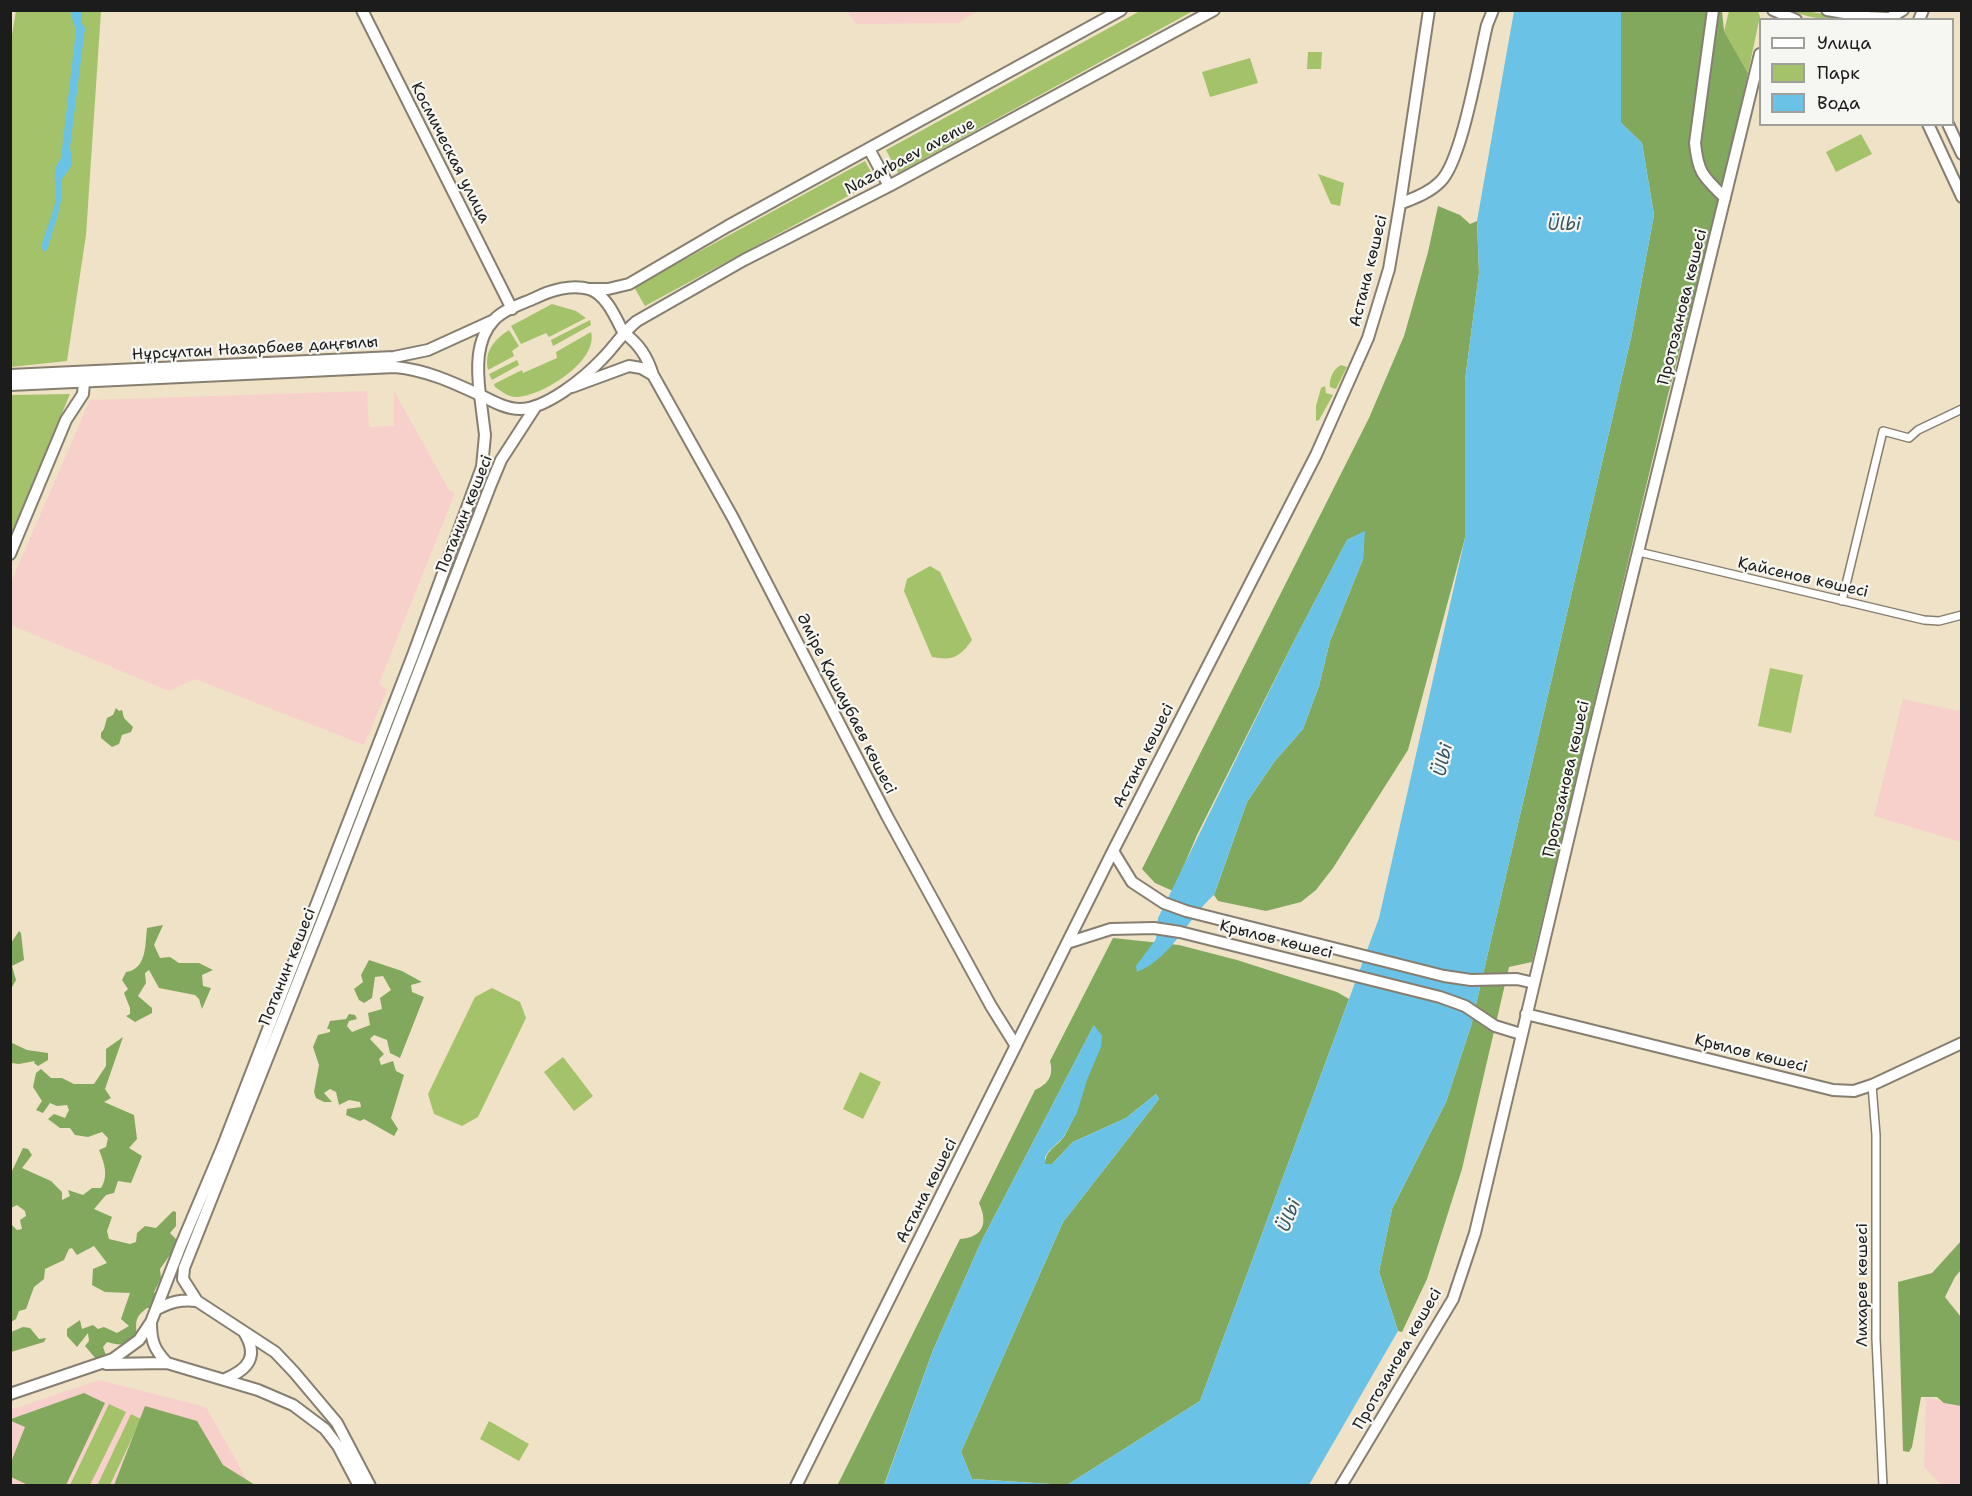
<!DOCTYPE html>
<meta charset="utf-8">
<style>
body{margin:0}
#map{position:relative;width:1972px;height:1496px;overflow:hidden;background:#f0e2c6;font-family:"Shantell Sans",sans-serif}
canvas{display:block}
.frame{position:absolute;inset:0;border:12px solid #1c1c1c;pointer-events:none}
.legend{position:absolute;left:1759px;top:18px;width:195px;height:108px;box-sizing:border-box;background:#f6f6f2;border:2px solid #9f9f9c;margin:0;padding:8px 10px;list-style:none;font-size:18px;color:#1c1c1c}
.legend li{display:flex;align-items:center;gap:12px;height:30px}
.legend b{width:30px;border:2px solid #9f9f9c}
</style>
<div id="map">
<canvas width="1972" height="1496"></canvas>
<div class="frame"></div>
<ul class="legend">
<li><b style="height:8px;background:#fff"></b>Улица</li>
<li><b style="height:16px;background:#a3c26a"></b>Парк</li>
<li><b style="height:16px;background:#6ac3e7"></b>Вода</li>
</ul>
</div>
<script>
const c = document.querySelector('canvas').getContext('2d');
c.lineJoin = 'round';
function fill(path, color) { c.fillStyle = color; c.fill(path, 'evenodd'); }
function strokePath(path, color, width, dash) { c.strokeStyle = color; c.lineWidth = width; c.lineCap = dash ? 'butt' : 'round'; c.setLineDash(dash || []); c.stroke(path); }
function write(font, color, halo, rows, align = 'center') {
  c.font = font + ' "Shantell Sans",sans-serif'; c.lineWidth = 4.5; c.setLineDash([]); c.textBaseline = 'middle'; c.strokeStyle = halo; c.fillStyle = color; for (const [text, x, y, turn = 0] of rows) {
    c.save(); c.translate(x, y); c.rotate((+turn || 0) * Math.PI / 180); c.textAlign = isNaN(turn) ? turn : align; if (halo) c.strokeText(text, 0, 0); c.fillText(text, 0, 0); c.restore();
  }
}
fill(new Path2D(`
 M 847,11 L 978,11 L 958,23 L 856,24 Z
 M 367,391 L 369,427 L 394,426 L 394,391 L 449,490 L 455,493 L 379,684 L 387,690 L 364,745 L 195,679 L 169,691 L 11,625 L 11,582 L 90,400 Z
 M 1903,699 L 1958,711 L 1961,708 L 1961,842 L 1874,816 Z
 M 99,1380 L 206,1407 L 250,1485 L 11,1485 L 10,1410 Z
 M 1926,1398 L 1961,1404 L 1961,1485 L 1941,1485 L 1924,1467 Z`), '#f7d0cb');
fill(new Path2D(`
 M 16,11 L 101,11 L 86,235 L 67,361 L 11,367 L 10,46 Z
 M 1140,11 L 1193,11 L 898,173 L 886,150 Z
 M 1729,11 L 1758,11 L 1760,16 L 1748,73 L 1724,31 Z
 M 1793,11 L 1804,11 L 1860,19 C 1836,19 1814,21 1793,11 Z
 M 1308,52 L 1322,52 L 1321,69 L 1307,69 Z
 M 1250,58 L 1258,83 L 1210,97 L 1202,72 Z
 M 1861,134 L 1872,154 L 1836,172 L 1826,152 Z
 M 865,161 L 876,181 L 645,306 L 634,287 Z
 M 1318,174 L 1344,183 L 1340,206 L 1331,204 Z
 M 552,304 L 576,311 L 586,318 L 549,337 L 546,333 L 521,344 L 511,326 Z
 M 590,320 L 591,325 L 553,346 L 551,340 Z
 M 509,330 L 519,346 L 512,351 L 514,356 L 488,370 C 484,351 494,340 509,330 Z
 M 591,332 C 599,361 541,397 516,397 C 508,397 501,391 495,387 L 494,384 L 522,370 L 523,373 L 557,358 L 556,352 Z
 M 517,360 L 519,365 L 492,380 L 489,374 Z
 M 1341,365 L 1347,367 L 1336,389 L 1330,387 C 1329,379 1333,369 1341,365 Z
 M 1325,386 L 1326,393 L 1333,395 L 1319,420 L 1316,421 L 1316,406 L 1321,388 Z
 M 70,394 L 11,536 L 11,395 Z
 M 930,566 L 940,572 L 972,640 C 960,657 953,661 932,657 L 904,591 L 907,579 Z
 M 1770,668 L 1803,675 L 1791,733 L 1758,726 Z
 M 492,988 L 520,1002 L 526,1018 L 478,1117 L 462,1126 L 434,1114 L 428,1094 L 475,997 Z
 M 563,1057 L 593,1096 L 574,1111 L 544,1072 Z
 M 860,1072 L 881,1082 L 863,1119 L 843,1109 Z
 M 109,1404 L 126,1412 L 90,1485 L 70,1485 Z
 M 131,1414 L 141,1419 L 110,1485 L 97,1486 Z
 M 489,1421 L 529,1444 L 519,1461 L 480,1439 Z`), '#a3c26a');
fill(new Path2D(`
 M 1621,11 L 1722,11 L 1724,31 L 1748,73 L 1728,166 L 1668,395 L 1532,962 L 1509,967 L 1462,1169 L 1427,1279 L 1402,1332 L 1398,1331 L 1379,1272 L 1392,1209 L 1446,1102 L 1471,1026 L 1631,338 L 1654,215 L 1642,143 L 1621,123 Z
 M 1438,206 L 1460,215 L 1470,224 L 1477,221 L 1479,273 L 1465,380 L 1465,538 L 1408,750 L 1333,868 L 1316,890 L 1301,902 L 1266,911 L 1218,901 L 1214,895 L 1247,802 L 1274,762 L 1303,729 L 1319,686 L 1330,641 L 1363,559 L 1364,532 L 1347,540 L 1295,639 L 1197,835 L 1173,891 L 1155,883 L 1142,869 L 1369,418 L 1404,336 L 1428,252 Z
 M 116,708 L 119,711 L 122,710 L 124,718 L 133,727 L 131,732 L 122,735 L 119,744 L 112,747 L 101,738 L 101,733 L 104,729 L 107,718 L 113,715 Z
 M 163,925 L 154,945 L 160,958 L 170,957 L 179,963 L 199,963 L 213,970 L 202,975 L 203,986 L 211,988 L 202,1009 L 199,999 L 195,995 L 159,988 L 149,970 L 145,973 L 146,983 L 138,996 L 152,1008 L 152,1013 L 135,1022 L 126,1016 L 130,1014 L 130,1008 L 124,993 L 128,989 L 122,980 L 126,972 C 147,969 145,945 147,928 Z
 M 19,931 L 21,933 L 24,960 L 12,966 L 16,980 L 11,989 L 11,943 Z
 M 1113,938 L 1179,945 L 1237,960 L 1337,992 L 1349,999 L 1200,1401 L 1067,1485 L 972,1479 L 961,1452 L 1063,1222 L 1159,1099 L 1156,1094 L 1126,1118 L 1073,1142 L 1052,1164 L 1045,1165 C 1045,1149 1058,1147 1065,1135 C 1085,1100 1089,1064 1094,1025 L 981,1242 L 933,1350 L 884,1485 L 837,1486 L 960,1239 C 984,1237 988,1223 979,1203 L 1035,1090 C 1048,1084 1054,1076 1050,1061 Z
 M 369,960 L 402,971 L 422,982 L 411,985 L 412,992 L 424,997 L 400,1058 L 390,1053 L 387,1040 L 374,1035 L 370,1039 L 384,1054 L 379,1059 L 381,1065 L 393,1061 L 396,1071 L 404,1075 L 391,1118 L 398,1129 L 394,1136 L 364,1119 L 360,1121 L 346,1115 L 347,1109 L 361,1107 L 360,1102 L 349,1100 L 339,1105 L 336,1092 L 330,1089 L 324,1093 L 332,1102 L 324,1102 L 316,1098 L 314,1092 L 319,1065 L 313,1047 L 318,1035 L 330,1032 L 330,1029 L 327,1029 L 330,1021 L 346,1019 L 349,1014 L 355,1015 L 357,1019 L 349,1021 L 347,1026 L 352,1032 L 370,1025 L 368,1013 L 382,1009 L 380,998 L 391,990 L 383,976 L 375,977 L 372,998 L 364,1003 L 359,1000 L 354,989 L 363,982 L 361,975 Z
 M 123,1037 L 105,1089 L 111,1098 L 104,1102 L 134,1115 L 137,1139 L 129,1148 L 142,1156 L 131,1183 L 118,1181 L 114,1193 L 106,1195 L 94,1209 L 112,1217 L 107,1231 L 109,1239 L 130,1244 L 136,1242 L 137,1233 L 145,1226 L 156,1228 L 173,1211 L 176,1212 L 176,1226 L 170,1233 L 179,1242 L 160,1269 L 161,1278 L 154,1292 L 158,1296 L 155,1308 L 147,1308 C 136,1316 135,1321 137,1335 C 128,1346 121,1346 107,1342 L 103,1347 L 106,1355 L 96,1359 L 85,1346 L 89,1341 L 88,1333 L 77,1347 L 67,1336 L 67,1329 L 80,1320 L 82,1329 L 93,1325 L 98,1329 L 104,1327 L 117,1333 L 129,1326 L 121,1319 L 130,1293 L 105,1292 L 92,1285 L 93,1269 L 107,1263 L 94,1246 L 77,1255 L 72,1248 L 69,1249 L 64,1260 L 45,1269 L 44,1279 L 34,1287 L 26,1309 L 19,1311 L 16,1319 L 11,1322 L 11,1224 L 17,1230 L 22,1229 L 20,1220 L 26,1216 L 25,1211 L 17,1205 L 11,1208 L 11,1173 L 23,1148 L 28,1149 L 32,1155 L 22,1168 L 51,1181 L 62,1192 L 62,1200 L 70,1196 L 68,1190 L 83,1195 L 92,1188 L 101,1188 C 109,1176 104,1162 99,1150 L 106,1147 L 108,1138 L 102,1132 L 88,1137 L 75,1135 L 70,1128 L 60,1128 L 48,1119 L 54,1114 L 65,1118 L 69,1110 L 67,1105 L 57,1106 L 50,1103 L 43,1113 L 36,1110 L 42,1101 L 33,1087 L 36,1073 L 41,1069 L 51,1078 L 62,1078 L 74,1084 L 94,1084 L 106,1066 L 106,1049 Z
 M 10,1042 L 27,1050 L 48,1053 L 48,1060 L 38,1066 L 34,1063 L 35,1061 L 19,1064 L 11,1063 Z
 M 1961,1241 L 1961,1270 L 1955,1277 L 1945,1297 L 1961,1317 L 1961,1406 L 1944,1403 L 1937,1397 L 1921,1397 L 1912,1447 L 1909,1452 L 1903,1451 L 1898,1282 L 1932,1273 Z
 M 23,1327 L 30,1328 L 39,1339 L 46,1338 L 44,1342 L 11,1352 L 11,1332 Z
 M 84,1393 L 105,1403 L 66,1485 L 28,1485 L 11,1477 L 11,1462 L 25,1427 L 11,1421 L 11,1419 Z
 M 145,1406 L 197,1421 L 223,1465 L 255,1485 L 114,1485 Z`), '#82a85e');
fill(new Path2D(`
 M 70,11 L 82,11 L 82,24 L 85,28 L 70,147 L 72,160 L 71,166 L 61,181 C 65,202 53,228 48,248 L 45,252 L 42,249 L 42,244 C 45,233 57,204 56,194 C 56,179 51,173 61,158 L 76,31 Z
 M 1514,11 L 1621,11 L 1621,123 L 1642,143 L 1654,215 L 1631,338 L 1471,1026 L 1446,1102 L 1392,1209 L 1379,1272 L 1398,1331 L 1309,1485 L 884,1486 L 933,1350 L 981,1242 L 1094,1025 L 1102,1036 L 1101,1047 L 1087,1080 L 1077,1113 L 1063,1138 L 1049,1151 L 1045,1157 L 1045,1164 L 1052,1164 L 1073,1142 L 1126,1118 L 1156,1094 L 1159,1099 L 1063,1222 L 961,1452 L 972,1479 L 1067,1485 L 1200,1401 L 1379,918 L 1465,538 L 1465,380 L 1479,273 L 1477,221 Z
 M 1365,531 L 1363,559 L 1330,641 L 1319,686 L 1303,729 L 1274,762 L 1247,802 L 1214,895 C 1186,920 1173,957 1137,972 L 1136,966 L 1156,939 L 1158,918 L 1163,908 L 1295,639 L 1347,540 Z`), '#6ac3e7');
const street = new Path2D(`
 M 1639,552 L 1924,620 L 1939,621 L 1962,615
 M 1842,601 L 1883,431 L 1909,438 L 1918,430 L 1962,409
 M 1872,1085 L 1876,1135 L 1876,1339 L 1883,1486`);
const secondary = new Path2D(`
 M 362,10 L 512,309
 M 1713,10 L 1695,143 C 1698,174 1704,177 1725,198
 M 1886,20 L 1903,10
 M 1400,204 C 1414,198 1429,193 1440,182 C 1462,162 1479,58 1487,25 L 1493,10
 M 623,332 C 639,344 647,356 653,375 L 733,518 L 887,816 L 991,1006 L 1016,1046
 M 572,387 L 629,366 L 641,368 L 653,375
 M 10,554 L 66,420 L 83,394 L 84,381
 M 1113,851 L 1132,882 L 1164,903 L 1186,911 L 1444,976 L 1471,980 L 1517,979 L 1534,983
 M 1067,943 L 1111,929 L 1154,928 L 1180,932 L 1440,997 L 1465,1006 L 1495,1026 L 1521,1034
 M 1526,1014 L 1833,1090 L 1854,1091 L 1872,1085 L 1962,1043
 M 157,1309 C 171,1302 181,1299 197,1301
 M 151,1323 C 151,1341 154,1349 167,1363
 M 106,1364 L 167,1363 L 258,1390 L 293,1405 L 325,1429 L 338,1446 L 359,1486
 M 225,1379 C 249,1369 259,1356 244,1332
 M 10,1394 L 113,1359 L 139,1340 L 151,1322 L 181,1245 L 222,1148 L 413,655 L 482,467 L 485,435 L 480,395
 M 370,1486 L 337,1423 L 294,1372 L 275,1352 L 197,1301 L 183,1279 L 184,1268 L 328,906 L 491,484 L 501,460 L 536,406
 M 796,1486 L 1113,851 L 1316,455 L 1368,338 L 1389,269 L 1400,204 L 1429,10
 M 1341,1486 L 1453,1299 L 1475,1233 L 1587,760 L 1760,54`);
const primary = new Path2D(`
 M 1773,10 L 1796,20
 M 1827,10 L 1868,17 L 1888,18
 M 1919,20 L 1923,10
 M 1928,124 L 1962,197
 M 1948,124 L 1962,154
 M 869,149 L 889,186
 M 590,289 L 608,289 L 629,284 L 728,226 L 1121,10
 M 623,332 C 616,318 606,294 589,289 C 572,284 551,290 535,298 C 522,304 504,309 494,320 C 475,340 477,371 480,395 C 492,401 506,409 520,409 C 546,409 584,378 602,359 C 615,346 623,332 637,321 L 744,260 L 889,186 L 1214,10
 M 10,375 L 394,357 L 428,350 L 494,320
 M 10,385 L 395,367 C 426,370 452,382 480,395`);
strokePath(street, '#867f71', 10);
strokePath(secondary, '#867f71', 14);
strokePath(primary, '#867f71', 14);
strokePath(street, '#fff', 7);
strokePath(secondary, '#fff', 10);
strokePath(primary, '#fff', 10);
write('16px', '#1c1c1c', '#f6f6f2', [
 ["Космическая улица",450,153,63],
 ["Nazarbaev avenue",910,157,-28],
 ["Астана көшесі",1369,271,-76],
 ["Протозанова көшесі",1683,307,-76],
 ["Нұрсұлтан Назарбаев даңғылы",255,349,-3],
 ["Потанин көшесі",465,514,-68],
 ["Қайсенов көшесі",1803,578,13],
 ["Әміре Қашаубаев көшесі",846,704,63],
 ["Астана көшесі",1144,756,-63],
 ["Протозанова көшесі",1567,779,-77],
 ["Крылов көшесі",1276,940,14],
 ["Потанин көшесі",288,967,-68],
 ["Крылов көшесі",1751,1054,14],
 ["Астана көшесі",927,1191,-63],
 ["Лихарев көшесі",1863,1285,-90],
 ["Протозанова көшесі",1398,1359,-60]
]);
write('italic 18px', '#375663', '#f6f6f2', [
 ["Ülbi",1564,225],
 ["Ülbi",1444,760,-77],
 ["Ülbi",1290,1216,-68]
]);
</script>
